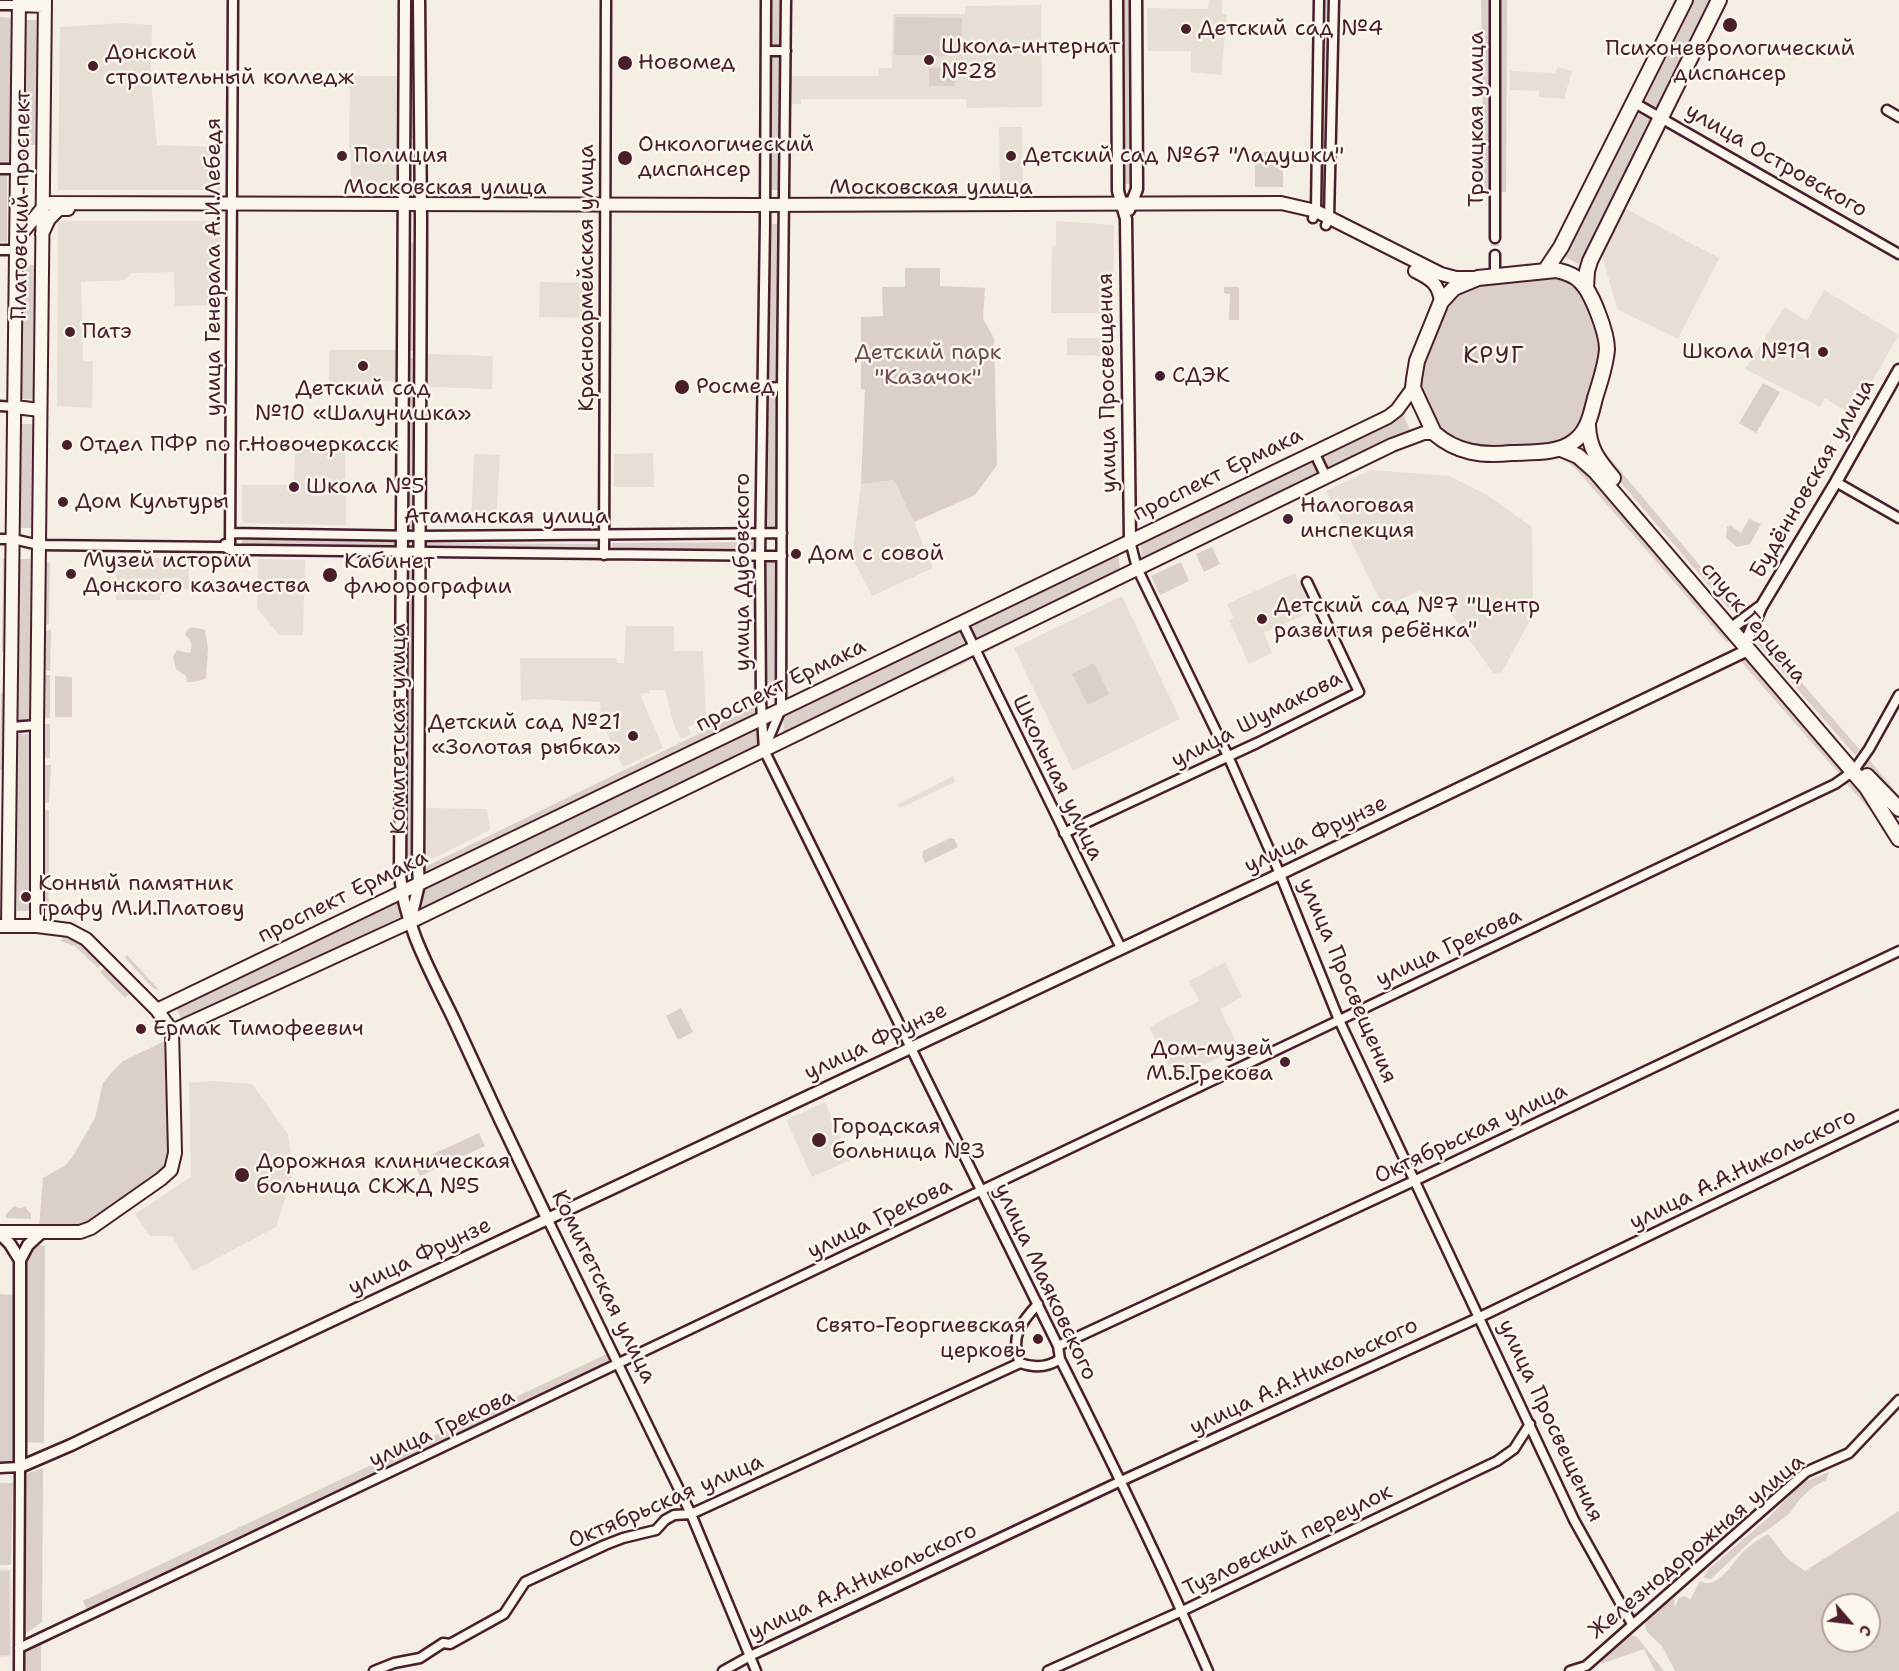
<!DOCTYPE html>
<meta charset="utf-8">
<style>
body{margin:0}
#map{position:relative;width:1899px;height:1671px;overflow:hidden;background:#f4eee4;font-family:"Shantell Sans",sans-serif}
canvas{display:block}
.north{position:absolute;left:1821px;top:1593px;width:60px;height:60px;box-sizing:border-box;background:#fbf7ec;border:2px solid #b4a19f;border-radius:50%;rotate:118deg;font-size:16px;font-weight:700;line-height:24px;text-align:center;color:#4a1f2b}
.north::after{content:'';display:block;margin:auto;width:21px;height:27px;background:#4a1f2b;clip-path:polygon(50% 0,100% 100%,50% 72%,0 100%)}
</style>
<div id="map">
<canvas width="1899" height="1671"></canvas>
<div class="north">С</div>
</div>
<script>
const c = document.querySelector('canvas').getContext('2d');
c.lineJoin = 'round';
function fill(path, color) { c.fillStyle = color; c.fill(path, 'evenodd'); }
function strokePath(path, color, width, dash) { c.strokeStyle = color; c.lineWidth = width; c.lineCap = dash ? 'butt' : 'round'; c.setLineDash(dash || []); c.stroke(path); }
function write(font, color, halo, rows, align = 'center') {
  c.font = font + ' "Shantell Sans",sans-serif'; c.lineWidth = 5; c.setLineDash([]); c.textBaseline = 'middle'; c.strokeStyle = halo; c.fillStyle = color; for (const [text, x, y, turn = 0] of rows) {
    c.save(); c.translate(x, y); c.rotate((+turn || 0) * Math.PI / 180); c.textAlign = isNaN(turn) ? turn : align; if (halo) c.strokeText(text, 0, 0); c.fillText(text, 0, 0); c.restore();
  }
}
fill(new Path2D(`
 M 1209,0 L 1222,0 L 1222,14 L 1227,15 L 1221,75 L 1191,72 L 1191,51 L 1148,51 L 1147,8 L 1208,9 Z
 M 1041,5 L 1042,107 L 967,108 L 966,99 L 801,99 L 801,104 L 789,104 L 789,76 L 878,76 L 879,68 L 892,68 L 893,14 L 965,14 L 965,6 Z
 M 122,23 L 152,25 L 151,82 L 157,145 L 222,147 L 221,190 L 58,190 L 60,27 Z
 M 1558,67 L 1572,71 L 1564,99 L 1539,97 L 1539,91 L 1510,90 L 1510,71 L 1555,73 Z
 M 350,76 L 397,76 L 397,189 L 351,189 L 351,155 L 349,146 Z
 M 999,127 L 1022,127 L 1023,185 L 1000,186 Z
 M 1624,208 L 1719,258 L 1678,339 L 1617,309 L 1601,251 Z
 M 58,221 L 221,221 L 221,305 L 175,306 L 174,272 L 131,273 L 126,280 L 81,282 L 83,361 L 93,361 L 92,408 L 57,406 Z
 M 1056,221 L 1114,225 L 1113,313 L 1051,313 L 1052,248 L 1056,247 Z
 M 540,282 L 594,283 L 594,318 L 539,317 Z
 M 1824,290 L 1899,335 L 1852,415 L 1825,398 L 1820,407 L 1745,369 L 1785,307 L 1807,321 Z
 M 1067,338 L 1113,338 L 1113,356 L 1067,355 Z
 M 329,350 L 397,350 L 397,381 L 374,381 L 374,387 L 329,387 Z
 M 428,354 L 493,356 L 492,389 L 428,387 Z
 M 295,448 L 347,448 L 345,451 L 346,525 L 246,523 L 242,521 L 242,485 L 294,485 Z
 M 653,453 L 654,487 L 614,487 L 614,454 Z
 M 474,454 L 500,455 L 496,524 L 471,523 Z
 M 1371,470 L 1449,476 L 1487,495 L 1532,527 L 1533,615 L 1502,672 L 1493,673 L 1438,595 L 1431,600 L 1420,590 L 1384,608 L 1326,491 Z
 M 894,480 L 914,522 L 933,568 L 872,596 L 852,557 L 861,484 Z
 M 151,558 L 164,559 L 164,563 L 189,563 L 189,590 L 167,589 L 166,595 L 160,595 L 160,600 L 116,600 L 116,563 L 138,563 L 138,559 Z
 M 258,559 L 305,560 L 303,635 L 279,635 L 257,608 Z
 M 1295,573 L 1312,611 L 1264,633 L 1272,653 L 1249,664 L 1229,620 L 1234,618 L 1227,604 Z
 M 1122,596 L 1180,719 L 1073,771 L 1014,648 Z
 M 626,626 L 674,626 L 674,651 L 703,651 L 706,719 L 688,727 L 691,734 L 681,739 L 674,725 L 665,690 L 649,690 L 649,693 L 640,694 L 663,748 L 623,767 L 601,721 L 600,702 L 533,699 L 521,701 L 520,658 L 616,658 L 617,663 L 624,663 Z
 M 953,776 L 955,782 L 900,808 L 898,804 Z
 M 426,808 L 487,809 L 490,830 L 432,859 L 426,854 Z
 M 1225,962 L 1242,997 L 1220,1009 L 1239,1048 L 1182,1075 L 1176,1064 L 1169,1067 L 1149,1027 L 1199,1001 L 1189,981 Z
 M 213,1081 L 252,1084 L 288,1134 L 293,1173 L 276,1227 L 193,1271 L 172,1236 L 150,1236 L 135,1214 L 191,1177 L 189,1083 Z
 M 825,1102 L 851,1160 L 812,1177 L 786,1120 Z
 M 0,1569 L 11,1569 L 11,1656 L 0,1657 Z`), '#e7dfd6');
fill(new Path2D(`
 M 407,0 L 417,0 L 417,43 L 407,43 Z
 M 770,0 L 782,0 L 781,49 L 770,49 Z
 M 1120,0 L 1135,0 L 1135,184 L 1123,184 Z
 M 1322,0 L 1331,0 L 1327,197 L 1318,197 Z
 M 1481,0 L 1492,0 L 1492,192 L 1484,191 Z
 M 1498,0 L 1507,0 L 1506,192 L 1498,192 Z
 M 1691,0 L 1711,0 L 1657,108 L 1641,100 Z
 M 0,17 L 12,18 L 14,22 L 13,165 L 0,165 Z
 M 895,17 L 962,18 L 961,56 L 894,55 Z
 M 22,20 L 40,20 L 40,145 L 22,145 Z
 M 407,51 L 417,51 L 417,139 L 407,139 Z
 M 771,55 L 782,55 L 780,190 L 769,190 Z
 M 955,67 L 955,86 L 929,86 L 929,68 Z
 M 1635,112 L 1651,120 L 1579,264 L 1563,256 Z
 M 1255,152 L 1280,152 L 1279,164 L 1283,169 L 1283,187 L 1255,187 Z
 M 0,174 L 7,174 L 7,242 L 0,242 Z
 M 770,224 L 780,224 L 778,386 L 767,386 Z
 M 407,242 L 417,243 L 417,351 L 407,351 Z
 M 23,265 L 38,265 L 37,399 L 21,399 Z
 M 905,268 L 940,268 L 940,286 L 985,288 L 983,319 L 994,338 L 997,465 L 975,495 L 914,522 L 894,480 L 861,484 L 865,390 L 861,389 L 861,317 L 883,316 L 882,287 L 905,287 Z
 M 1547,276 L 1568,282 L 1582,293 L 1599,341 L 1599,364 L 1583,420 L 1576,433 L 1561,443 L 1490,449 L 1463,444 L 1440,431 L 1419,383 L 1419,373 L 1450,297 L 1483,282 Z
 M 1224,287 L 1239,287 L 1239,320 L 1229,320 L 1230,294 L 1224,293 Z
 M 406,358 L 417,358 L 417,528 L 406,528 Z
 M 1763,383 L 1780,392 L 1756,433 L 1739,423 Z
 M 767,390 L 778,390 L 777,530 L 767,531 Z
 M 1402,412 L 1411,432 L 1142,561 L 1140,538 Z
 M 20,424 L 38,424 L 35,528 L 18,528 Z
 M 1597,443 L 1734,606 L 1730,610 L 1604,463 Z
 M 1564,453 L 1579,461 L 1730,634 L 1730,641 L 1726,642 L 1576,469 L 1569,463 L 1552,454 Z
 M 1749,519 L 1761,524 L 1750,544 L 1737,547 L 1726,538 L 1727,527 L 1730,525 L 1741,533 Z
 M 242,538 L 396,538 L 396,548 L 242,548 Z
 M 755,542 L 756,550 L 612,549 L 612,543 Z
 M 426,543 L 600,544 L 600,550 L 426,549 Z
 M 1212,547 L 1220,564 L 1204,572 L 1196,554 Z
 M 1118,550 L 1120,571 L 975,642 L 966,623 Z
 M 3,559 L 10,559 L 10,652 L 2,652 Z
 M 20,559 L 35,559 L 33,722 L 18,721 Z
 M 766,559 L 778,559 L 776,698 L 765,703 Z
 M 405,561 L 418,561 L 415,871 L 404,878 Z
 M 45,562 L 50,563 L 49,624 L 45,625 Z
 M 1181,562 L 1189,581 L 1160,595 L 1151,576 Z
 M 1116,584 L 1118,588 L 1066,612 L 1064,608 Z
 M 1060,610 L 1062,614 L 985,653 L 984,650 L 985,647 Z
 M 192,627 L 205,630 L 208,649 L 206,679 L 193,682 L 187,682 L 186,676 L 176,669 L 173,657 L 177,650 L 190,653 C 193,645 191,640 185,635 L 187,630 Z
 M 957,627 L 967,647 L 783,735 L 784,710 Z
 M 51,630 L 50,671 L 44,670 L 44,634 L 46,631 Z
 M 1757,631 L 1860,750 L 1855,755 L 1757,643 Z
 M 971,656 L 973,659 L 923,683 L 921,677 Z
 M 1745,657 L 1847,771 L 1841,776 L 1739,659 Z
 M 1094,663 L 1109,694 L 1088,705 L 1072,674 Z
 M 44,675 L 50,675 L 50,718 L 44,718 Z
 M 55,676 L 72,677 L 72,717 L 55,717 Z
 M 1,693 L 10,693 L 10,770 L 0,770 Z
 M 756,706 L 757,713 L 424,872 L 425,867 Z
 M 756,723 L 758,748 L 421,908 L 421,883 Z
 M 44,724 L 50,724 L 50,758 L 46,758 L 44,756 Z
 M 17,734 L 34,734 L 33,911 L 17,911 Z
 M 1868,758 L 1899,796 L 1899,801 L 1863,765 Z
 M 42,765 L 51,765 L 49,803 L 41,802 Z
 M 1851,777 L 1893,836 L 1845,782 Z
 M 45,810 L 49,810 L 49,883 L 42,875 L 43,811 Z
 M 950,838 L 954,839 L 958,847 L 925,863 L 922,856 L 923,851 Z
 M 42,885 L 48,885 L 49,908 L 46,911 L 42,909 Z
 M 397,898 L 401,917 L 182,1021 L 176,1006 Z
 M 64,937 L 77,941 L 101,965 L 98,968 L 75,946 L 60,941 Z
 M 127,955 L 159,990 L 153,988 L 125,958 Z
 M 104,968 L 129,994 L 125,998 L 100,972 Z
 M 681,1008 L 693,1032 L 678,1040 L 666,1016 Z
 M 167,1040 L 172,1139 L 165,1170 L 87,1224 L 39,1227 L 43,1178 L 66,1165 L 73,1156 L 95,1118 L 103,1083 L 112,1072 L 123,1061 Z
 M 479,1133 L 485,1146 L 420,1176 L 414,1163 Z
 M 14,1206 L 19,1208 L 25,1207 L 31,1214 L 31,1219 L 6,1218 L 6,1214 Z
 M 39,1245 L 45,1246 L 44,1443 L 24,1442 L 26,1260 L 33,1246 Z
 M 0,1294 L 16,1295 L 17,1465 L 0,1465 Z
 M 609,1353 L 612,1360 L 608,1366 L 88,1612 L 83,1601 Z
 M 43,1468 L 42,1622 L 25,1634 L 25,1474 Z
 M 1829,1472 L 1826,1480 L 1813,1487 L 1800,1499 L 1790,1513 L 1769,1529 L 1754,1538 L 1711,1579 L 1703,1578 L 1709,1569 L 1769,1517 L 1802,1483 Z
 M 0,1483 L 13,1483 L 11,1565 L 0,1565 Z
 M 1899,1511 L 1899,1671 L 1675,1671 L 1662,1646 L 1647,1632 L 1645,1624 L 1647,1618 L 1674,1598 L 1675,1607 L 1679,1598 L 1685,1596 L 1690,1600 L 1700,1581 C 1718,1591 1733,1561 1744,1551 C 1751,1544 1760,1539 1768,1534 L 1787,1558 L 1805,1571 ZM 1833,1605 L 1869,1605 L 1869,1641 L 1833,1641 Z
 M 0,1571 L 9,1571 L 10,1655 L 0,1655 Z
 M 1627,1634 L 1637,1637 L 1664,1671 L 1655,1671 L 1644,1649 L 1601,1664 L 1602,1656 Z
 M 41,1644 L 41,1671 L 25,1671 L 25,1650 Z`), '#dbd0c9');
strokePath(new Path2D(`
 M 1495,238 L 1495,255`), '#d2c5bf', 8, [8, 4]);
const minor = new Path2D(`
 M 766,0 L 765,222 L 760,558 L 761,702 L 764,750 L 1058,1346 L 1060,1359 C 1112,1462 1162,1565 1208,1671
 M 1495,0 L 1495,238
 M 0,5 L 19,5
 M 766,51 L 786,51
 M 1633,102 L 1899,254
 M 1887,110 L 1899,117
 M 0,169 L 18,169
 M 1313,218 L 1316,211 L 1319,0
 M 1326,225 L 1329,218 L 1334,0
 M 0,250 L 17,250
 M 1495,255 L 1495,277
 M 763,388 L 782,387
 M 0,406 L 15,407
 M 1314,452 L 1326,477
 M 1836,482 L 1899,518
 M 230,533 L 420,536 L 782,533
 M 0,539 L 13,539 L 39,545 L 224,547 L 225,544
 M 1130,541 L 1137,568 L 1228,756 L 1280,874 L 1339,1020 L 1574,1520 L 1632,1624
 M 224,547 L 230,550 L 256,550 L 782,556
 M 230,550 L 233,0
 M 604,555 L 606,0
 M 962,622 L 1121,948
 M 11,727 L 37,725
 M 765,747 L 781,709 L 782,387 L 786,0
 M 1857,766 L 1869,749 L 1899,695
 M 1064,833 L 1257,743 L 1359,692 L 1307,582
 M 547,1218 L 691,1514 L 756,1671
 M 1038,1304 C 1020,1323 1010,1338 1020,1363 C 1034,1368 1047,1368 1060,1359
 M 1058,1346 L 1416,1180 L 1899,951
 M 0,1468 L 20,1467 L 19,1671
 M 19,1648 C 625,1362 1229,1072 1835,784 L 1852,772
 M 374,1671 L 394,1663 L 420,1658 L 443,1643 L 450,1644 L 504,1614 L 525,1582 L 605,1545 L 623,1538 L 656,1530 L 665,1520 L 674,1515 L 691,1514 L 1020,1363
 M 723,1671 L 750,1656 L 1121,1481 L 1480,1317 L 1899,1115
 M 1048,1671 L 1182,1611 L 1497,1461 L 1514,1449 L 1530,1424
 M 1570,1671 L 1586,1666 L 1806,1472 L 1849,1453 L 1899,1400`);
const tertiary = new Path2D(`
 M 405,0 L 400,875 C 404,926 432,974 454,1020 C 484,1086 515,1152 547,1218
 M 1117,0 L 1118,191 L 1126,219 L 1130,541
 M 1129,210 L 1137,189 L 1136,0
 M 1737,624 L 1760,607
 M 1748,637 L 1761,607 L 1836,482 L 1899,370
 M 411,918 L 419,884 L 418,867 L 421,220 L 419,0
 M 41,1233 L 28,1245 L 20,1260 L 20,1467 L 71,1445 L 212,1377 L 1280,874 L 1748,650
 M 0,1234 L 10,1244 L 20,1260`);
const secondary = new Path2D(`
 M 19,5 L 45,6
 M 42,234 L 49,219 L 59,209 L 68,209
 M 17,239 L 45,205 L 50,203 L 759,205 L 1281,203 L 1316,211 L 1441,274 L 1456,278 L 1474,278
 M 1415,271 C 1431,279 1439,284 1441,302
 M 15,407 L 40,410
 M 8,926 L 19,0
 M 37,926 L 37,725 L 45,0
 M 157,1010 L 1388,417 L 1397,410 L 1413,388
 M 172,1031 L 410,922 L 1392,445 L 1424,433 L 1434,433
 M 0,1232 L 80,1232 L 91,1228 L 161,1179 L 171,1170 L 175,1153 L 172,1031 L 157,1010 L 86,939 L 69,930 L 37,926 L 1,926`);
const primary = new Path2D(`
 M 1556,270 C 1565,272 1574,275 1580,281 C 1592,292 1607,333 1607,349 C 1606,365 1600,382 1595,398 C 1591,414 1588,432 1573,442 C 1557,454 1531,452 1511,453 C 1482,456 1457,453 1434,433 L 1413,388 L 1414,379 L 1417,361 L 1441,302 L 1454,288 L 1478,278 Z
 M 1545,271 L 1561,247 L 1685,0
 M 1586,288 L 1587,271 L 1590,261 L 1719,0
 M 1588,425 C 1589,449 1598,460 1613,478
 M 1561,449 L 1578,456 L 1595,471 L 1867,788 L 1899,839
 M 1867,776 L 1899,809`);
strokePath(minor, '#4a1f2b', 13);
strokePath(tertiary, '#4a1f2b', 15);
strokePath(secondary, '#4a1f2b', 16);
strokePath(primary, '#4a1f2b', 18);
strokePath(minor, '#fbf7ec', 8);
strokePath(tertiary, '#fbf7ec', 10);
strokePath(secondary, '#fbf7ec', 12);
strokePath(primary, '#fbf7ec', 14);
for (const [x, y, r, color] of [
 [1730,25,8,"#4a1f2b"],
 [1186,29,6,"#4a1f2b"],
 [929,60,6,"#4a1f2b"],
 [625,63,8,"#4a1f2b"],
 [93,66,6,"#4a1f2b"],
 [342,156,6,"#4a1f2b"],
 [1011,156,6,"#4a1f2b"],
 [625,158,8,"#4a1f2b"],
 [70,332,6,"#4a1f2b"],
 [1823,352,6,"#4a1f2b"],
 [363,366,6,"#4a1f2b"],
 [1160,376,6,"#4a1f2b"],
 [682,387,8,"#4a1f2b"],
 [67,445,6,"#4a1f2b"],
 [294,487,6,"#4a1f2b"],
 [63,502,6,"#4a1f2b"],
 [1288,519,6,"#4a1f2b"],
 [796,554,6,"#4a1f2b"],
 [71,574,6,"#4a1f2b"],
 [330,575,8,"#4a1f2b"],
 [1262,619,6,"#4a1f2b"],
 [633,736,6,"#4a1f2b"],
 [26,897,6,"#4a1f2b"],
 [141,1029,6,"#4a1f2b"],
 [1285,1062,6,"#4a1f2b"],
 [819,1140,8,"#4a1f2b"],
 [242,1175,8,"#4a1f2b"],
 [1038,1339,6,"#4a1f2b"]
]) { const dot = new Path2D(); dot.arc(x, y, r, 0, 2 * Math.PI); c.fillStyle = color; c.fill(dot); strokePath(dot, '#fbf7ec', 2); }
write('22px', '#4a1f2b', '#fbf7ec', [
 ["Детский сад №4",1198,29],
 ["Школа-интернат",941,47],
 ["№28",941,72],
 ["Психоневрологический",1730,49,"center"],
 ["диспансер",1730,74,"center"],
 ["Донской",105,53],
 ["строительный колледж",105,78],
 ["Новомед",638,63],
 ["Онкологический",638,145],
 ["диспансер",638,170],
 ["Полиция",354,156],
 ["Детский сад №67 \"Ладушки\"",1023,156],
 ["Патэ",82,332],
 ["Школа №19",1811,352,"right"],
 ["СДЭК",1172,376],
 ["Росмед",696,387],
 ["Детский сад",363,389,"center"],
 ["№10 «Шалунишка»",363,414,"center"],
 ["Отдел ПФР по г.Новочеркасск",79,445],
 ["Школа №5",306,487],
 ["Дом Культуры",75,502],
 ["Налоговая",1300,506],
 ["инспекция",1300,531],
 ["Дом с совой",808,554],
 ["Музей истории",83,561],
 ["Донского казачества",83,586],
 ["Кабинет",344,562],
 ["флюорографии",344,587],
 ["Детский сад №7 \"Центр",1274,606],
 ["развития ребёнка\"",1274,631],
 ["Детский сад №21",621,723,"right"],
 ["«Золотая рыбка»",621,748,"right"],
 ["Конный памятник",38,884],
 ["графу М.И.Платову",38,909],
 ["Ермак Тимофеевич",153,1029],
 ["Дом-музей",1273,1049,"right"],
 ["М.Б.Грекова",1273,1074,"right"],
 ["Городская",832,1127],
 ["больница №3",832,1152],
 ["Дорожная клиническая",256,1162],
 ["больница СКЖД №5",256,1187],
 ["Свято-Георгиевская",1026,1326,"right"],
 ["церковь",1026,1351,"right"]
], 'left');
write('22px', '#4a1f2b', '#fbf7ec', [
 ["Троицкая улица",1477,119,-90],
 ["улица Островского",1776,161,30],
 ["Московская улица",445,188],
 ["Московская улица",931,188],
 ["Платовский проспект",22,205,-89],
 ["улица Генерала А.И.Лебедя",214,267,-90],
 ["Красноармейская улица",587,278,-90],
 ["улица Просвещения",1108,383,-91],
 ["проспект Ермака",1218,475,-26],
 ["Будённовская улица",1813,479,-60],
 ["Атаманская улица",506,517],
 ["улица Дубовского",743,572,-90],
 ["спуск Герцена",1753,623,50],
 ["проспект Ермака",781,686,-26],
 ["улица Шумакова",1257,720,-27],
 ["Комитетская улица",399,729,-90],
 ["Школьная улица",1057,778,64],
 ["улица Фрунзе",1316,835,-25],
 ["проспект Ермака",343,897,-26],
 ["улица Грекова",1449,948,-25],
 ["улица Просвещения",1347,981,67],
 ["улица Фрунзе",876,1042,-25],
 ["Октябрьская улица",1471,1134,-25],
 ["улица А.А.Никольского",1743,1170,-26],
 ["улица Грекова",880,1219,-26],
 ["улица Фрунзе",420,1257,-25],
 ["улица Маяковского",1045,1282,65],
 ["Комитетская улица",603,1287,64],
 ["улица А.А.Никольского",1304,1377,-25],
 ["улица Просвещения",1550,1421,65],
 ["улица Грекова",442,1429,-25],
 ["Октябрьская улица",666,1502,-23],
 ["Тузловский переулок",1288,1541,-26],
 ["Железнодорожная улица",1697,1547,-40],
 ["улица А.А.Никольского",863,1582,-25]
]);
write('22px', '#6e4b52', '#fbf7ec', [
 ["Детский парк",928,353],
 ["\"Казачок\"",928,378]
]);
c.letterSpacing = '1.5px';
write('24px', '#4a1f2b', '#fbf7ec', [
 ["КРУГ",1494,357]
]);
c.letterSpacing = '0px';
</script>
